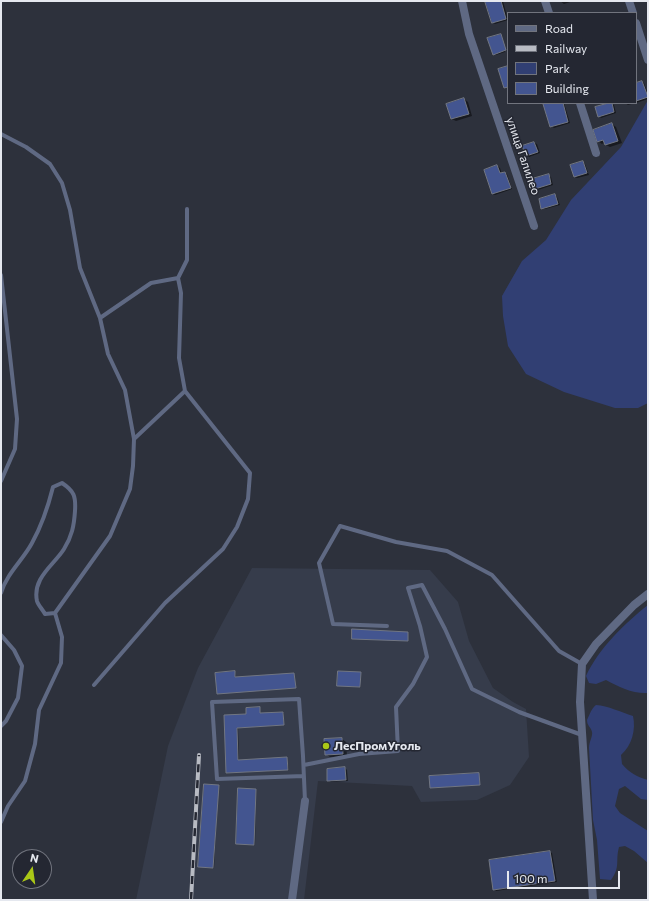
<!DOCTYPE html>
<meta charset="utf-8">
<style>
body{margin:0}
#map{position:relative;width:649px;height:901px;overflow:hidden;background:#2d313c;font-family:Commissioner,sans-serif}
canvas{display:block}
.frame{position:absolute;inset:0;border:2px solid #e5e8ef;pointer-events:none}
.legend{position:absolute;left:507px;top:12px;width:130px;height:92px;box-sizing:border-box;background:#242732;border:1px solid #71747e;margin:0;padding:5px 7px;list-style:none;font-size:12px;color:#e5e8ef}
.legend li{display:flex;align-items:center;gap:8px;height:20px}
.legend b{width:20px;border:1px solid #71747e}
.north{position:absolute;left:12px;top:849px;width:40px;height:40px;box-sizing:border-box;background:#242732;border:1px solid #71747e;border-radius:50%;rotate:13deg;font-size:11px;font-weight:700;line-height:16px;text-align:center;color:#e5e8ef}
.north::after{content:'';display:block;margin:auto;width:14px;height:18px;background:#aac717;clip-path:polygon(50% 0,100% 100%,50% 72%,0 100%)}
.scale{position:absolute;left:507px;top:871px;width:113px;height:18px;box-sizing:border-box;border:2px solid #e5e8ef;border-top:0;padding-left:5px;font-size:12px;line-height:14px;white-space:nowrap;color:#e5e8ef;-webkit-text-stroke:3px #242732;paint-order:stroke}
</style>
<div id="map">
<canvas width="649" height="901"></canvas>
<div class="frame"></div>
<ul class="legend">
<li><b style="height:5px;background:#5f6983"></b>Road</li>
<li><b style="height:5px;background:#b8bbc3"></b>Railway</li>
<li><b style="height:11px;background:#313f73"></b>Park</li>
<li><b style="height:11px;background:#435590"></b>Building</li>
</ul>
<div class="north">N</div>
<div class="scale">100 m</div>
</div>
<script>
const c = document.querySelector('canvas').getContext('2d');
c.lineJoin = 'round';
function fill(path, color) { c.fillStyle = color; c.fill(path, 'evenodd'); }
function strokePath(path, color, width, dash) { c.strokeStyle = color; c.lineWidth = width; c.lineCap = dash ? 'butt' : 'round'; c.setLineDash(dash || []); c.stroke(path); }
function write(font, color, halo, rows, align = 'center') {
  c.font = font + ' Commissioner,sans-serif'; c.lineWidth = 3; c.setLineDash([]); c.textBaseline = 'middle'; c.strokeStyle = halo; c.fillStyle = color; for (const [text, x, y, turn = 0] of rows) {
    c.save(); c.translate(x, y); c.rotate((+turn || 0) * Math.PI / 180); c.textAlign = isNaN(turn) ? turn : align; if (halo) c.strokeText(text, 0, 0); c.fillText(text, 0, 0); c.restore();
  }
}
fill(new Path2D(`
 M 252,568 L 430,570 L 458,602 L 469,641 L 493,688 L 513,702 L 526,709 L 529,757 L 510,785 L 477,800 L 421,802 L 412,786 L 318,781 L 304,900 L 136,900 L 168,746 L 198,668 Z`), '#363c4b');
fill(new Path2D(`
 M 648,100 L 648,403 L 638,408 L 615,408 L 564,392 L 526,374 L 508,346 L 503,316 L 502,296 L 522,261 L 546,240 L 571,200 L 621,147 Z
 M 648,605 L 648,693 C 633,694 619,687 606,680 L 596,684 L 589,683 L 586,676 C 599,648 624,624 648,605 Z
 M 596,705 C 608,706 621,712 633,716 C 636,730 632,745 621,755 L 622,764 C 630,773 637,777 648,780 L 648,800 L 641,799 L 625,786 L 619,789 L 615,806 L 620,813 L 648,831 L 648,863 L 634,851 L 625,846 L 619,847 C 615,862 621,866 611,880 L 600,879 L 597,840 L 593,820 L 589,748 C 589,742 593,736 592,732 C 591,727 587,726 587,720 C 590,714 591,709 596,705 Z`), '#313f73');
fill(new Path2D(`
 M 486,1 L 503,1 L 508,20 L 495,24 L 492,22 Z
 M 560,1 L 573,1 L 564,4 Z
 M 500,35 L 505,52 L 496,55 L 494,54 Z
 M 642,82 L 644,83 L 648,94 L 648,99 L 636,103 L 636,84 Z
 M 464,99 L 468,102 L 472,116 L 456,121 L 452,119 Z
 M 552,103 L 564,103 L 570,123 L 554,128 L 551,126 Z
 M 611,103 L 614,105 L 616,113 L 601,118 L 599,116 Z
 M 625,103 L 635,103 L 628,105 Z
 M 612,124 L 616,127 L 622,143 L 610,147 L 606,145 L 605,142 L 602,144 L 598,141 Z
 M 534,143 L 537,144 L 540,153 L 529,157 L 526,155 Z
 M 583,162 L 585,164 L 589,175 L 577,178 L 575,177 L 571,166 Z
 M 497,166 L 500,168 L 502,174 L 505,173 L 507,174 L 512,189 L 495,195 L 493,194 Z
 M 548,176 L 551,177 L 553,185 L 538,190 L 536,188 Z
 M 555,195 L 557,197 L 560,205 L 545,209 L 542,208 Z
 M 235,672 L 236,678 L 294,674 L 296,688 L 219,693 Z
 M 361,673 L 361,687 L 339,686 Z
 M 259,708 L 260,714 L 284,713 L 284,725 L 238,728 L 239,761 L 287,758 L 289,770 L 228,773 L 225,716 L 247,715 Z
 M 342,739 L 346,742 L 347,756 L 330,757 L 326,754 Z
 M 345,768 L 347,770 L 348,781 L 331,782 L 328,780 Z
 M 479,774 L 480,785 L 431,788 Z
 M 218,786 L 214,868 L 200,867 Z
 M 256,790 L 255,845 L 238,844 L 237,844 Z
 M 550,852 L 552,853 L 557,882 L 496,891 L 494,889 Z`), '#0007');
const building = new Path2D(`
 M 485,1 L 501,1 L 506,19 L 492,23 Z
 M 501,34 L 506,50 L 493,55 L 487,38 Z
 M 508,66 L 508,87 L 504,88 L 498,69 Z
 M 642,81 L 648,97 L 636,101 L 636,83 Z
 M 464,98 L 469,114 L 451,119 L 446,104 Z
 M 548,103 L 563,103 L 568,122 L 550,127 L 543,104 Z
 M 609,103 L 612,103 L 614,112 L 598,117 L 595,107 Z
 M 612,123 L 618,141 L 605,145 L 603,140 L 597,142 L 593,130 Z
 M 534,142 L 538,152 L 526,156 L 522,146 Z
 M 583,161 L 587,173 L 574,177 L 570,165 Z
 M 497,165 L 500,173 L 505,172 L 511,188 L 492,194 L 484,170 Z
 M 549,174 L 551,184 L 535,189 L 532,179 Z
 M 555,194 L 558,204 L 541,209 L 539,199 Z
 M 352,629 L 408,632 L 408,641 L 352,639 Z
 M 235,671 L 235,677 L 294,673 L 296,688 L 217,694 L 215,673 Z
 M 338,671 L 361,672 L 360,687 L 337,686 Z
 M 260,707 L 260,713 L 283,712 L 284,725 L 237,728 L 238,760 L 287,757 L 288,770 L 226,773 L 224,715 L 246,714 L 246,708 Z
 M 342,738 L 343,754 L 325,755 L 324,739 Z
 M 345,767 L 346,780 L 327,781 L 327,769 Z
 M 479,773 L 480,785 L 430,788 L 429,776 Z
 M 204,784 L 219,785 L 213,868 L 198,867 Z
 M 238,788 L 256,789 L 254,845 L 236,844 Z
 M 550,851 L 555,881 L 493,890 L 489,860 Z`);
fill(building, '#435590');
strokePath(building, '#717682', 1);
strokePath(new Path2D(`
 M 1,134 L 26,147 L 50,164 L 62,183 L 70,210 L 80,268 L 100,318 L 108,354 L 125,390 L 134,439 L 133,466 L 130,489 L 110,536 L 55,613 L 45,614 C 43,610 38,605 37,601 C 32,578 54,565 64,549 C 72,536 74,526 75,511 C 76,496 74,491 62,483 L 53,487 C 48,507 42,525 32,543 C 23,560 7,573 1,593
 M 1,275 L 17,419 L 15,449 L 1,481
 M 100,318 L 151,283 L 178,278
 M 134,439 L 185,391
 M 387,626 L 333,624 L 319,563 L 340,526 L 396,542 L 447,551 L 492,575 L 559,651 L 582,664
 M 1,635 L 14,650 L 22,666 L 18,698 L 6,721 L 1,726
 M 94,685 L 165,603 L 223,549 L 237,527 L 248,499 L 250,473 L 185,391 L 179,358 L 181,293 L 178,278 L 187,260 L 187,209
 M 304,765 L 359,754 L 398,751 L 396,707 L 413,684 L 427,657 L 420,626 L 408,588 L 422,585 L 445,629 L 472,689 L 519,712 L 582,735
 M 304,776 L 217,779 L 212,702 L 299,699 L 303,756 L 305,801
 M 1,822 L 8,806 L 25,781 L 35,744 L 39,710 L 61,663 L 62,637 L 55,613`), '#5f6983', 4);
strokePath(new Path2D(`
 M 462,1 L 469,34 L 534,226
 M 545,1 L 549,13
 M 629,1 L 633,13
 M 636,23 L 648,60
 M 580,103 L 596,153
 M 292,900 L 305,801
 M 593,900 L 580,702 L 582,664 L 596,644 L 634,605 L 648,594`), '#5f6983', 8);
const rail = new Path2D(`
 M 191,900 L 199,755`);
strokePath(rail, '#b8bbc3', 4);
strokePath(rail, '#242732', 2.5, [8]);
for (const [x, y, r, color] of [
 [326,746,4,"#aac717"]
]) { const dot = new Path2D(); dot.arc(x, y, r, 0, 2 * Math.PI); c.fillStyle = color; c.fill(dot); strokePath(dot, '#242732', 1.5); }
write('12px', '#e5e8ef', '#242732', [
 ["улица Галилео",523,156,71]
]);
write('bold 12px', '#e5e8ef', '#242732', [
 ["ЛесПромУголь",334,746]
], 'left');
</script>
